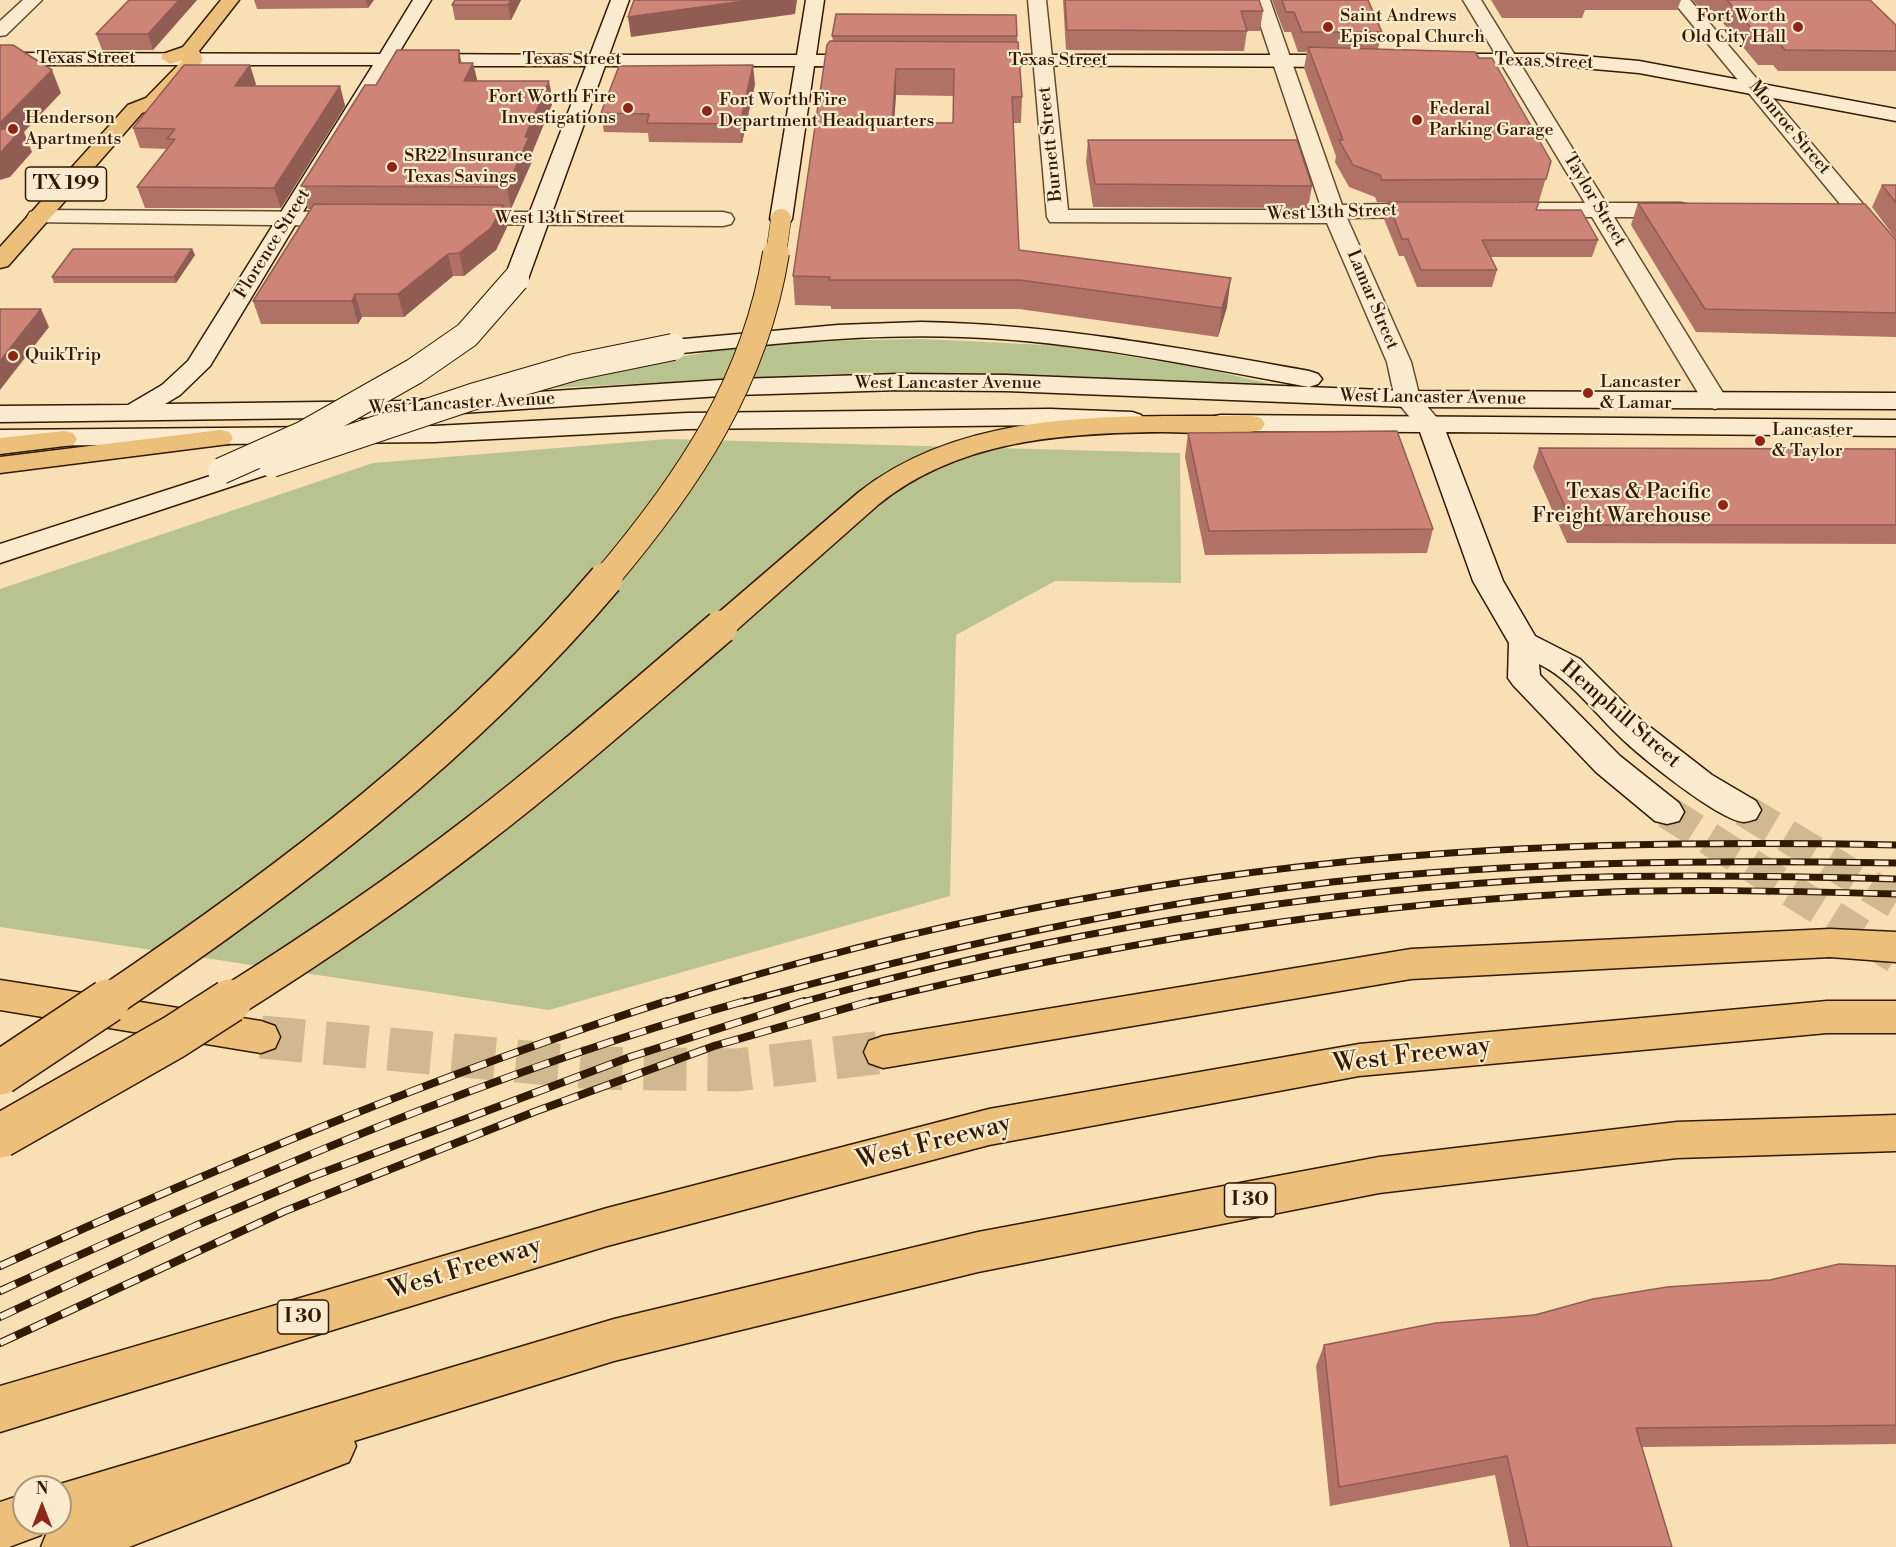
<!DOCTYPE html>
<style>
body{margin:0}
#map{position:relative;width:1896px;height:1547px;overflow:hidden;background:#f8e0b4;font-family:"Libre Bodoni",serif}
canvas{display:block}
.north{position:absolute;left:12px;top:1475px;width:60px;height:60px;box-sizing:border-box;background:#faebce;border:2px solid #aa977c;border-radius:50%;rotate:0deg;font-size:16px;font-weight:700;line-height:24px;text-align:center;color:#311a00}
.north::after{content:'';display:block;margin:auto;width:21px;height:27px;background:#8f2418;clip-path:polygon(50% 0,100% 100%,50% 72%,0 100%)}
</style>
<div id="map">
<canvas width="1896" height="1547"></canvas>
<div class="north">N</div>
</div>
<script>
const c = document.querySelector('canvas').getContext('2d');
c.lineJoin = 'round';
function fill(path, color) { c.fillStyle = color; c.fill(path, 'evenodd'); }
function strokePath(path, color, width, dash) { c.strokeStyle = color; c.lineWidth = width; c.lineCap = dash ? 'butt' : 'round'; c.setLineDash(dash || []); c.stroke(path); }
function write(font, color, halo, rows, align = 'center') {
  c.font = font + ' "Libre Bodoni",serif'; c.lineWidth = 4.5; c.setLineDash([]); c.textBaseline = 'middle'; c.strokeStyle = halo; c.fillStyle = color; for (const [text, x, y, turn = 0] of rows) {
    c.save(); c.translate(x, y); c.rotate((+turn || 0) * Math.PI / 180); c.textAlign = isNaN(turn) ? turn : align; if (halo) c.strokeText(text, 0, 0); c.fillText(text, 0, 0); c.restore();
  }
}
fill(new Path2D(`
 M 924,339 L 1066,346 L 1206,369 L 1293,389 L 937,374 L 828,374 L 533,389 C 612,369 695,351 777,344 C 826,340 875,340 924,339 Z
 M 668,439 L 1180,453 L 1181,583 L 1055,581 L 956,635 L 950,896 L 549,1010 L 0,927 L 0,589 L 373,463 Z`), '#b9c390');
strokePath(new Path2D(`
 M 1744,810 L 1896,902
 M 1667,812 L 1896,957`), '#d0b890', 33, [33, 16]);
strokePath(new Path2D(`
 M 261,1037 L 591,1068 L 737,1070 L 883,1052`), '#d0b890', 43, [43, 21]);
const street = new Path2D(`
 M 23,0 L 42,0 L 6,35 L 0,36 L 0,21 Z
 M 1028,0 L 1046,0 L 1068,210 L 1322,210 L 1252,0 L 1270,0 L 1342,205 L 1429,203 L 1437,205 L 1440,210 L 1437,215 L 1429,217 L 1347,218 L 1411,362 L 1420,398 L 1443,425 L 1439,431 L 1430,433 L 1421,431 L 1395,399 L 1387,362 L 1327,223 L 1050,222 L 1047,217 Z
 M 1463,0 L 1481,0 L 1606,203 L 1681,203 L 1689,205 L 1692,210 L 1689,215 L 1681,217 L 1614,217 L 1728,401 L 1724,406 L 1715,409 L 1706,406 L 1592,217 L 1520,217 L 1512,215 L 1509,210 L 1512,205 L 1520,203 L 1585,203 Z
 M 1672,0 L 1690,0 L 1896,243 L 1896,264 L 1888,262 Z
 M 38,210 L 351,212 L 359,214 L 362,219 L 359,224 L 351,226 L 30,222 L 27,217 L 30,212 Z
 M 462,212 L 723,212 L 731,214 L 734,219 L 731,224 L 723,226 L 454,224 L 451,219 L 454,214 Z`);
const secondary = new Path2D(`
 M 413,0 L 431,0 L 398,54 L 590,55 L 611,0 L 629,0 L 609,55 L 797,55 L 806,0 L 824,0 L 816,55 L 870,55 L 879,61 L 870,67 L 814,66 L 792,219 L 789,224 L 773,224 L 770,219 L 795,66 L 605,66 L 528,279 L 524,284 L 508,284 L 504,279 L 586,66 L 391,66 L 210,366 L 180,395 L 165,404 L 400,401 L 736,379 L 899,374 L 1006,375 L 1408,391 L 1896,393 L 1896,409 L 1408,407 L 1006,391 L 899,390 L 736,395 L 400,417 L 0,422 L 0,406 L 128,405 L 162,385 L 188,361 L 373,65 L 0,65 L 0,53 L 380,54 Z
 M 1449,54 L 1560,54 L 1639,61 L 1896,109 L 1896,121 L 1639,73 L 1560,66 L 1442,64 L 1440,60 Z
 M 975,55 L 1350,55 L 1359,61 L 1350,67 L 968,65 L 966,61 L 968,57 Z
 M 921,322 C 1052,324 1180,348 1309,371 L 1318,374 L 1322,379 L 1318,384 L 1309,387 C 1195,366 1079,341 963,337 C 866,333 769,344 673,354 L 664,352 L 661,347 L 664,342 L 673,340 L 838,325 Z
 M 1050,409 L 1132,412 L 1141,415 L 1145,420 L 1141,425 L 1132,428 L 1050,425 L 687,429 L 434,442 L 0,446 L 0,430 L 434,426 L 687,413 Z
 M 1220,415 L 1896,420 L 1896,436 L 1446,432 L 1503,581 L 1535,636 L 1580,659 L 1641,720 L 1712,775 L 1756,801 L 1761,810 L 1756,819 C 1752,820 1747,822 1743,822 C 1717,819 1638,755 1618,735 C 1592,710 1571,680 1539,664 L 1540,675 L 1620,756 L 1679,803 L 1684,812 L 1679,821 L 1667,824 L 1655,821 L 1596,772 L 1513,685 L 1508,678 L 1509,643 L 1473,581 L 1420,432 L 1220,431 L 1211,429 L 1207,423 L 1211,417 Z
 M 272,456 L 281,458 L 285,464 L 281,470 L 0,563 L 0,544 Z`);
const primary = new Path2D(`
 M 221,0 L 239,0 L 199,51 L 203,59 L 201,63 L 160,106 L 142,113 L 8,266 L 0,268 L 0,247 L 128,105 L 146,98 L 183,60 L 170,64 L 161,58 L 163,54 L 183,47 Z
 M 64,431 L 73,433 L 77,439 L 73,445 L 0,454 L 0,438 Z`);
const highway = new Path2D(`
 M 1252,416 L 1261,418 L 1265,424 L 1261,430 C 1230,437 1193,432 1161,432 C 1062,433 959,440 879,504 L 732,634 L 721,637 L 710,634 L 706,627 L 710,620 L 859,492 C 969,406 1121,417 1252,416 Z
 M 220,430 L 229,432 L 233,438 L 229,444 L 0,473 L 0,457 Z
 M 1830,929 L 1896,932 L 1896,962 L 1830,957 L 1411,979 L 883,1068 L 869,1063 L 864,1052 L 869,1041 L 883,1036 L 1411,949 Z
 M 0,980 L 261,1021 L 275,1026 L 280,1037 L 275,1048 L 261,1053 L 0,1010 Z
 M 1827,1001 L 1896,1001 L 1896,1033 L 1827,1033 L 1359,1076 L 989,1145 L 607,1246 L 0,1432 L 0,1386 L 607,1208 L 989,1109 L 1359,1044 Z
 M 1896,1115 L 1896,1151 L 1677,1158 L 1379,1193 L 978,1272 L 614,1361 L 354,1441 L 356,1446 L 349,1462 L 129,1547 L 41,1547 L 48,1530 L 51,1528 L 45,1526 L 41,1535 L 9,1547 L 0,1547 L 0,1502 L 24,1494 L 24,1523 L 60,1523 L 60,1487 L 53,1487 L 60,1484 L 614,1319 L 978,1232 L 1379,1157 L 1677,1122 Z`);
strokePath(street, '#634c2d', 3);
strokePath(secondary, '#311a00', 3);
strokePath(primary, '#311a00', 3);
strokePath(highway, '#311a00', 3);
fill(street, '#faebce');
fill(secondary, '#faebce');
fill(primary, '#ecc07a');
fill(highway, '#ecc07a');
const railFar1 = new Path2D(`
 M 662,1003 C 917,923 1183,871 1450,853 C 1599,843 1747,842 1896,845
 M 740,1003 C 934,950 1132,905 1332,882 C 1520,861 1708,860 1896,863
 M 799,1003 C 1048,933 1309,890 1567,878 C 1677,874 1786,876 1896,879
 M 865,1003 C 1095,946 1330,907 1567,894 C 1676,888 1786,891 1896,894`);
const rail = new Path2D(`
 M 0,1266 C 218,1167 438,1074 667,1001
 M 0,1291 C 242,1181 488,1072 745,1001
 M 0,1317 L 195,1226 L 311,1177 L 630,1057 L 804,1001
 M 0,1343 L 285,1211 L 534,1112 L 714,1046 L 871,1001`);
strokePath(railFar1, '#311a00', 7);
strokePath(rail, '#311a00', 8);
strokePath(railFar1, '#faebce', 4.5, [14]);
strokePath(rail, '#faebce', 6, [17]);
const secondaryBridge = new Path2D(`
 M 272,464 L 472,397 L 575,367 L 673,347
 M 221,471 L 304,434 L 415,371 L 467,335 L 516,279`);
const highwayBridgeFar3 = new Path2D(`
 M 776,254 L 781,219`);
const highwayBridgeFar2 = new Path2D(`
 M 604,581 C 688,482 755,383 776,253`);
const highwayBridgeFar1 = new Path2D(`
 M 106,1003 C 288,880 463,748 606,579
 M 228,1003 C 312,950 395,894 474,833 C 559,768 639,697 721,627`);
const highwayBridge = new Path2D(`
 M 0,1073 L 108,1001
 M 0,1136 L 174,1037 L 230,1001`);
strokePath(secondaryBridge, '#311a00', 28, []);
strokePath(highwayBridgeFar3, '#311a00', 21, []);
strokePath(highwayBridgeFar2, '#311a00', 28, []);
strokePath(highwayBridgeFar1, '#311a00', 36, []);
strokePath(highwayBridge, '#311a00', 46, []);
strokePath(secondaryBridge, '#faebce', 26);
strokePath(highwayBridgeFar3, '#ecc07a', 20);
strokePath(highwayBridgeFar2, '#ecc07a', 26);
strokePath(highwayBridgeFar1, '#ecc07a', 33);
strokePath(highwayBridge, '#ecc07a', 43);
fill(new Path2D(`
 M 197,0 L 153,50 L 102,50 L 96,34 Z
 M 254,0 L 374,0 L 368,8 L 257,9 Z
 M 455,0 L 521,0 L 511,20 L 455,20 L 452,5 Z
 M 1063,0 L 1259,0 L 1263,11 L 1260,31 L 1247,31 L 1244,51 L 1066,50 Z
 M 1272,0 L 1368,0 L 1382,32 L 1378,49 L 1479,58 L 1551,161 L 1539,201 L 1395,202 L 1536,210 L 1598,240 L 1592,257 L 1491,257 L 1497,270 L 1492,287 L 1417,287 L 1404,256 L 1399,256 L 1384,219 L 1388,202 L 1377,202 L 1375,197 L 1349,187 L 1335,162 L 1336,156 L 1304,68 L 1307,52 L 1298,52 L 1291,32 L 1284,32 Z
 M 1491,0 L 1681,0 L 1677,10 L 1585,10 L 1582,18 L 1502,18 Z
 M 1692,0 L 1870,0 L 1896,26 L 1896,71 L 1778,71 L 1773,65 L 1758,65 L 1712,10 L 1702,10 Z
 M 832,36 L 1017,36 L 1022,97 L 1021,123 L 1013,123 L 1019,250 L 1227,307 L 1218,337 L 1019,309 L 831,309 L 831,306 L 795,305 L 793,276 L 833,41 ZM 896,95 L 953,96 L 953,123 L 894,123 Z
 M 459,50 L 461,63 L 477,81 L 553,102 L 532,153 L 533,159 L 511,209 L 504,209 L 507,227 L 496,250 L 464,276 L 453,276 L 404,317 L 362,317 L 358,324 L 261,324 L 253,301 L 311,209 L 308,209 L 301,186 L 376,85 Z
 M 256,84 L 255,86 L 340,86 L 345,106 L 281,208 L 145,208 L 137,187 L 168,149 L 140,148 L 133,128 Z
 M 755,84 L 742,143 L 649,142 L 648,133 L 604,132 L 601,113 Z
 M 1088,140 L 1312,186 L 1308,208 L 1093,207 L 1086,162 Z
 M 1882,185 L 1896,185 L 1896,239 L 1872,207 Z
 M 1638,203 L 1896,240 L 1896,337 L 1696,332 L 1631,225 Z
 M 192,249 L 195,255 L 176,283 L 54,283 L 52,277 Z
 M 1188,433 L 1433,529 L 1427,553 L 1205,555 L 1185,457 Z
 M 1539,448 L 1896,449 L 1896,544 L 1567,543 L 1533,467 Z
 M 1896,1266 L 1896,1444 L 1642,1447 L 1672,1547 L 1510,1547 L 1495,1475 L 1330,1506 L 1316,1366 L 1324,1345 L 1770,1280 Z`), '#b17266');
fill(new Path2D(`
 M 179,0 L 197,0 L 153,50 L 148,34 Z
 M 366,0 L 374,0 L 368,8 Z
 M 511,0 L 521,0 L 511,20 L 508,5 Z
 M 752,0 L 797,0 L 795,14 L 631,37 L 628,17 Z
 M 459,50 L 463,71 L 473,63 L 478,83 L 468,102 L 459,63 Z
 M 250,65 L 256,84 L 241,105 L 235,86 Z
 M 753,65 L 755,84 L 742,143 L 740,124 Z
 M 896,69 L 896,95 L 892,150 L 892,123 Z
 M 52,70 L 61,93 L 24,132 L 32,152 L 10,177 L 0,180 L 0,123 Z
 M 549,81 L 553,102 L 532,153 L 533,159 L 511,209 L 507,187 L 525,137 Z
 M 340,86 L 345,106 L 281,208 L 274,188 Z
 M 503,205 L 507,227 L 496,250 L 464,276 L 459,253 Z
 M 192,249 L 195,255 L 176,283 L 174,277 Z
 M 448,254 L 453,276 L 404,317 L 398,294 Z
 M 1231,278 L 1227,307 L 1218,337 L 1222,308 Z
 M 355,294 L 362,317 L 358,324 L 352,301 Z
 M 41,309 L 49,327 L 0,390 L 0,361 Z`), '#905c53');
const building = new Path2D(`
 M 129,0 L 179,0 L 148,34 L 96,34 Z
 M 455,0 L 511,0 L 508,5 L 452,5 Z
 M 634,0 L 752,0 L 628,17 Z
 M 1065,0 L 1259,0 L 1263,11 L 1241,11 L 1247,31 L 1067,30 Z
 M 1282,0 L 1368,0 L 1382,32 L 1302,32 L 1294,12 L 1286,12 Z
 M 1727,0 L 1870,0 L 1896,25 L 1896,51 L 1785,50 L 1780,44 L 1765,44 Z
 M 836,14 L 1016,15 L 1017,36 L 832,36 Z
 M 830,41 L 1018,42 L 1022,97 L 1012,97 L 1019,250 L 1231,278 L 1222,308 L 1020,280 L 829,280 L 830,277 L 793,276 L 827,45 ZM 896,69 L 954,69 L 953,123 L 892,123 Z
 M 0,45 L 13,45 L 52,70 L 0,123 Z
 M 1308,47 L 1475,52 L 1479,58 L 1492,58 L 1551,161 L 1546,179 L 1382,180 L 1380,175 L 1353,165 L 1339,140 L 1343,140 Z
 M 397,50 L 459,50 L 459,63 L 473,63 L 464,81 L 549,81 L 525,137 L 529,137 L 507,187 L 301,186 L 365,85 L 376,85 Z
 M 184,65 L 250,65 L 235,86 L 340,86 L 274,188 L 137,187 L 175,139 L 167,139 L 175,129 L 133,128 Z
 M 753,65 L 740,124 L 647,123 L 649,114 L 601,113 L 619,66 Z
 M 0,129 L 22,129 L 0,153 Z
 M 1088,140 L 1297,140 L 1312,186 L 1095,184 Z
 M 1882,185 L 1896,185 L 1896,203 Z
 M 1388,202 L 1539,202 L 1536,210 L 1581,210 L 1598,240 L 1482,240 L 1497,270 L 1421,270 L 1408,239 L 1402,239 Z
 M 1638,203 L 1865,204 L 1896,240 L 1896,313 L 1705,309 Z
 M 314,204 L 503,205 L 491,228 L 459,253 L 448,254 L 398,294 L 355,294 L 352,301 L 253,301 Z
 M 73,249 L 192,249 L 174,277 L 52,277 Z
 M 0,309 L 41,309 L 0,361 Z
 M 1397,431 L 1433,529 L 1209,531 L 1188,433 Z
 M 1539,448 L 1896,449 L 1896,525 L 1573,525 Z
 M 1839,1264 L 1896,1266 L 1896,1425 L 1636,1428 L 1672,1547 L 1528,1547 L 1507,1456 L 1339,1487 L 1324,1345 L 1436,1323 L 1535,1315 L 1593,1299 L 1667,1287 L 1770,1280 Z`);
fill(building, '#ce8477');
strokePath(building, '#905c53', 1.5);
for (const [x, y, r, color] of [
 [1328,27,6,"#8f2418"],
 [1798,27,6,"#8f2418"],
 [628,108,6,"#8f2418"],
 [707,111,6,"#8f2418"],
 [1417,120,6,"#8f2418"],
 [13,129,6,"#8f2418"],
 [392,167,6,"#8f2418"],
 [13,356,6,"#8f2418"],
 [1588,393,6,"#8f2418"],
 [1760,441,6,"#8f2418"],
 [1723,505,6,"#8f2418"]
]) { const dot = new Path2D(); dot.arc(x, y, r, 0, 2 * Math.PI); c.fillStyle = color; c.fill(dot); strokePath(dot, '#faebce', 2); }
write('18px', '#311a00', '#faebce', [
 ["Saint Andrews",1340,17],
 ["Episcopal Church",1340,38],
 ["Fort Worth",1786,17,"right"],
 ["Old City Hall",1786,38,"right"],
 ["Fort Worth Fire",616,98,"right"],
 ["Investigations",616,119,"right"],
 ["Fort Worth Fire",719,101],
 ["Department Headquarters",719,122],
 ["Federal",1429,110],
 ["Parking Garage",1429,131],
 ["Henderson",25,119],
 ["Apartments",25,140],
 ["SR22 Insurance",404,157],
 ["Texas Savings",404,178],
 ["QuikTrip",25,356],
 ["Lancaster",1600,383],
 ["& Lamar",1600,404],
 ["Lancaster",1772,431],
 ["& Taylor",1772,452]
], 'left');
write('18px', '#311a00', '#faebce', [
 ["Texas Street",86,59],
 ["Texas Street",572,60],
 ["Texas Street",1058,61],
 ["Texas Street",1544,62,2],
 ["Monroe Street",1789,128,50],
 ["Burnett Street",1051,144,-96],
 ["Taylor Street",1594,200,59],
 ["West 13th Street",1332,213,-2],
 ["West 13th Street",560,219],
 ["Florence Street",273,244,-58],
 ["Lamar Street",1372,300,67],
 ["West Lancaster Avenue",948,384],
 ["West Lancaster Avenue",1433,398,1],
 ["West Lancaster Avenue",462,404,-3]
]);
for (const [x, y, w] of [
 [66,184,81],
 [1250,1200,51],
 [303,1317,51]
]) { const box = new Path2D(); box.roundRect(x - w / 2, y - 17, w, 34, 4.5); c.fillStyle = '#faebce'; c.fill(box); strokePath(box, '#311a00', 1.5); }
write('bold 20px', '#311a00', null, [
 ["TX 199",66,184],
 ["I 30",1250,1200],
 ["I 30",303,1317]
]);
write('21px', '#311a00', '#faebce', [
 ["Texas & Pacific",1711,493],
 ["Freight Warehouse",1711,517]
], 'right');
write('21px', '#311a00', '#faebce', [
 ["Hemphill Street",1620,715,41]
]);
write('26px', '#311a00', '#faebce', [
 ["West Freeway",1412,1056,-7],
 ["West Freeway",934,1143,-14],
 ["West Freeway",465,1269,-17]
]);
</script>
